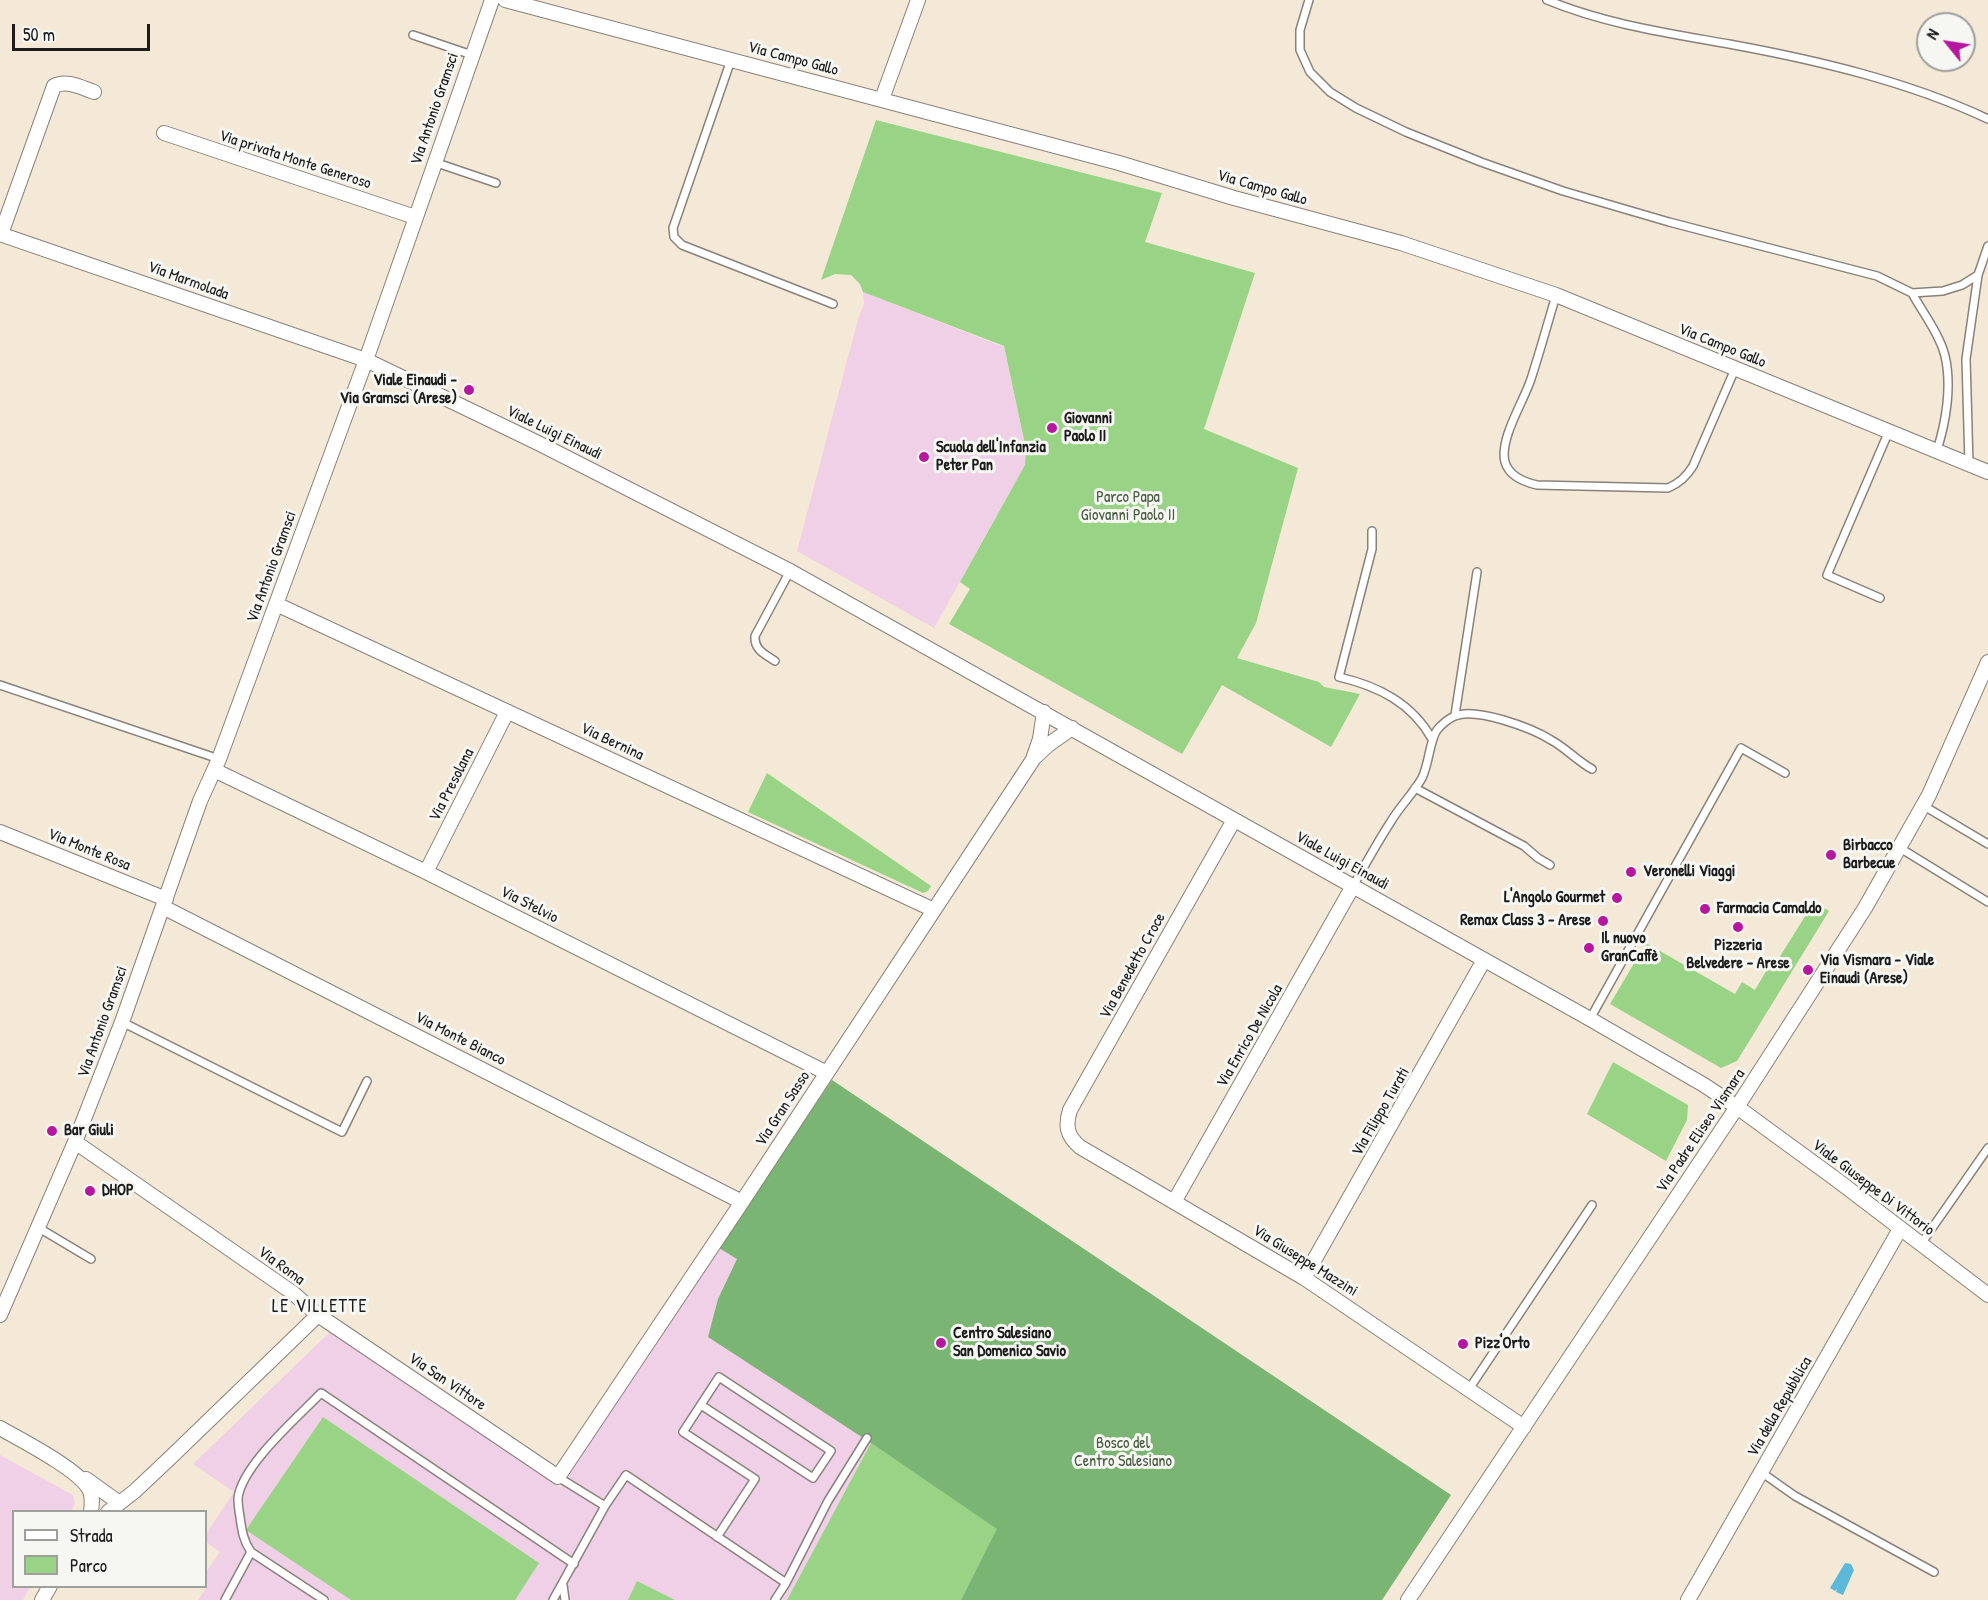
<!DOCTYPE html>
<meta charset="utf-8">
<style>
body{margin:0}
#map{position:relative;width:1988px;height:1600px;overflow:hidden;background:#f4e9d7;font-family:"Patrick Hand",sans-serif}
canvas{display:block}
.legend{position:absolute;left:12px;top:1510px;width:195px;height:78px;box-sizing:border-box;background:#f6f6f2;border:2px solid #9f9f9c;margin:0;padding:8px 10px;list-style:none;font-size:18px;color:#1c1c1c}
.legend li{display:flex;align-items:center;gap:12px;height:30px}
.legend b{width:30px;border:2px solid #9f9f9c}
.north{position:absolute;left:1916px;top:12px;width:60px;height:60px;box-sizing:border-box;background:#f6f6f2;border:2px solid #9f9f9c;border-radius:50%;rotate:300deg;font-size:16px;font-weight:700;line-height:24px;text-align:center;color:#1c1c1c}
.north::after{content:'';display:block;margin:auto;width:21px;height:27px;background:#b5179e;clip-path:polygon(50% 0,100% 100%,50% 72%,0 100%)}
.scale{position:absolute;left:12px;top:24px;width:138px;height:27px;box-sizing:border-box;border:3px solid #1c1c1c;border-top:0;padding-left:8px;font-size:18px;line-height:21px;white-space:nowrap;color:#1c1c1c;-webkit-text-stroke:4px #f6f6f2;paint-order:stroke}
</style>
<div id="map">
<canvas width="1988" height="1600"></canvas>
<ul class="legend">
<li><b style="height:8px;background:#fff"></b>Strada</li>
<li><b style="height:16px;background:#99d386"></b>Parco</li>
</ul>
<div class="north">N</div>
<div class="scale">50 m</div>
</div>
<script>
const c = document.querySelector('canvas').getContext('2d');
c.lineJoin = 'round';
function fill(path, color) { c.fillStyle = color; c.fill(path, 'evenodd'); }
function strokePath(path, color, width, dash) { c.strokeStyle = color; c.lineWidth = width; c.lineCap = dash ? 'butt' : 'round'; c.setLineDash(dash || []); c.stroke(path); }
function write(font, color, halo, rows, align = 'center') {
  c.font = font + ' "Patrick Hand",sans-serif'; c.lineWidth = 6; c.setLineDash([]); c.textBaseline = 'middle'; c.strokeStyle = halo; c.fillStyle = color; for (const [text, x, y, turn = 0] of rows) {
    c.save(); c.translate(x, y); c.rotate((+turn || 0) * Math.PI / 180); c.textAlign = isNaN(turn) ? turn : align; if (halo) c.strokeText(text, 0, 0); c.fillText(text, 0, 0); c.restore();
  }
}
fill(new Path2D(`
 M 863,292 L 1004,347 L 1026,449 L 1025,465 L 934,628 L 797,551 L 858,319 L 864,304 Z
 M 832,1080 L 1451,1495 L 1382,1600 L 198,1600 L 208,1585 L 206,1583 L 206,1572 L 220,1552 L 206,1542 L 206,1534 L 234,1492 L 193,1464 L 330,1332 L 560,1487 L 637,1365 L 641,1367 Z
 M 0,1455 L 73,1495 L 75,1504 L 71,1511 L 14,1512 L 14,1586 L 30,1587 L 23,1600 L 0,1600 Z`), '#efd0e6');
fill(new Path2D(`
 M 876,120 L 1162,193 L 1145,242 L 1255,273 L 1204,429 L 1298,468 L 1256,623 L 1237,658 L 1319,682 L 1324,687 L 1360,694 L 1331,747 L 1222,685 L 1182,754 L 949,624 L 970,589 L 960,582 L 1025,465 L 1026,449 L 1004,346 L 863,292 L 860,284 L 851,275 L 835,274 L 821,280 Z
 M 767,773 L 931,886 L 928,891 L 923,893 L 748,812 Z
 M 1814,902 L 1829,911 L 1737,1061 L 1721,1068 L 1610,1004 L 1646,943 L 1735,994 L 1742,982 L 1755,990 L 1772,961 L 1779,958 Z
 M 1613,1062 L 1688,1105 L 1687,1120 L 1666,1161 L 1587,1114 Z
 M 323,1417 L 539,1563 L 515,1600 L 351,1600 L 246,1530 Z
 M 871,1443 L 998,1529 L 961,1600 L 787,1600 Z
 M 637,1581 L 675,1600 L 628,1600 Z`), '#99d386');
fill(new Path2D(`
 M 832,1080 L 1451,1495 L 1382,1600 L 961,1600 L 997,1529 L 871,1443 L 708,1337 L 718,1299 L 737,1259 L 719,1248 Z`), '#7ab573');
fill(new Path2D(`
 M 1845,1563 L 1851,1564 L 1854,1570 L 1843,1595 L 1836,1592 L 1837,1589 L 1835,1591 L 1830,1588 Z`), '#5bb8d9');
const service = new Path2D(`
 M 1309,0 L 1300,30 L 1300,50 L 1310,72 L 1330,92 L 1356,108 L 1406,132 L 1481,162 L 1563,191 L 1669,222 L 1877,276 L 1912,293 L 1943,291 L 1962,285 L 1978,275 L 1988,246
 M 1547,0 C 1605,24 1667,33 1729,44 C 1816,60 1907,81 1988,119
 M 413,35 L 472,55
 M 731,60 L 673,228 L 674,237 L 682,245 L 833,304
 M 434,162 L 496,183
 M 1912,293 C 1923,313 1940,335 1945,356 C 1952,386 1946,422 1937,450
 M 1556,295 C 1548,323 1540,351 1531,379 C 1524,401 1499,439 1505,462 C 1509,476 1524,482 1537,485 L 1668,488 C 1680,483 1687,476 1693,466 L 1735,369
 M 1969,464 L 1966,359 L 1978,275
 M 1372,531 L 1372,549 L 1339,677 C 1378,686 1412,703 1432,739
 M 1880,598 L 1827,575 L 1889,431
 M 775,661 C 765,654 754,650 755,636 L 790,571
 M 0,685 L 219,759
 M 1455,715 L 1477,572
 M 1415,788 L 1524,846 L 1538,858 L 1550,865
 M 1924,806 L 1988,844
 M 1900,848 L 1988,902
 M 1353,886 C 1365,865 1377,843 1390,823 C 1399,807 1413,794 1422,778 C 1429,764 1430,739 1437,730 C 1441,725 1449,718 1455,716 C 1476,707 1532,728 1551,740 C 1566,748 1577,761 1592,769
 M 1590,1019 L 1741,748 L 1785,773
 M 122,1022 L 342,1132 L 367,1081
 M 39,1228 L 91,1259
 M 1921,1244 L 1988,1148
 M 1469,1389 L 1592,1205
 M 701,1405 L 813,1478 L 831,1451 L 719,1377 L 683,1432 L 755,1479 L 717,1537
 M 1761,1472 L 1795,1496 L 1934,1572
 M 558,1477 L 605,1506
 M 786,1583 L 828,1501 L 867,1438
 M 563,1585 L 565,1600
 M 225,1600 L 251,1552
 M 324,1600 L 251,1552 C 243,1540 242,1531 240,1517 C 239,1511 238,1504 238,1498 C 242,1465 298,1417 321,1393 L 574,1564
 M 553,1600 L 605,1506 L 626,1475 L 786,1583 L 775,1600`);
const minor = new Path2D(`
 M 505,0 L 1119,163 L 1234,198 L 1401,243 L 1556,295 L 1988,472
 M 882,99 L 918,0
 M 164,133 L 415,217
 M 0,234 L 366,360 L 538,443 L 790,571 L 1590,1019 L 1704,1085 L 1737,1107 L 1837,1180 L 1988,1295
 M 1,234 L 54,86 C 66,79 82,88 94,92
 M 276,604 L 934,910
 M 1034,756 L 1040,739 L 1044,712
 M 214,770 L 426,872 L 827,1073
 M 1234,820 L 1070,1110 C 1065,1126 1067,1136 1080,1147 L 1304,1278 L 1524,1427
 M 0,832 L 166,899
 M 426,872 L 507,712
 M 163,907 L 742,1202
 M 75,1142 L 293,1293 L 318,1315 L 171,1457 L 135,1491 L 108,1512
 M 1174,1202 L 1353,886
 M 1304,1278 L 1484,960
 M 0,1315 L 75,1142 L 122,1022 L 200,801 L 219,759 L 366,360 L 492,0
 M 318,1315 L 558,1477 L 742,1202 L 1034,758 L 1048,745 L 1072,728
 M 0,1428 C 21,1440 78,1469 89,1489 C 93,1496 92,1504 91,1512
 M 86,1479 L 118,1502
 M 42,1600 L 50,1586
 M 1408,1600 L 1737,1107 L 1865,908 L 1929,795 L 1988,662
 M 1688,1600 L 1900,1229`);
strokePath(service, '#88827a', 10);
strokePath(minor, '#88827a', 16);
strokePath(service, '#fff', 7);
strokePath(minor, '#fff', 14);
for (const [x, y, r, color] of [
 [469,390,6,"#b5179e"],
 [1052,428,6,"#b5179e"],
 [924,457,6,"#b5179e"],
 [1831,855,6,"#b5179e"],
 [1631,872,6,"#b5179e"],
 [1617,898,6,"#b5179e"],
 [1705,909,6,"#b5179e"],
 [1603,921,6,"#b5179e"],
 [1738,927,6,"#b5179e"],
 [1589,948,6,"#b5179e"],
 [1808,970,6,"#b5179e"],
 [52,1131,6,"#b5179e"],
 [90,1191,6,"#b5179e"],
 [941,1343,6,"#b5179e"],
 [1463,1344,6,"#b5179e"]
]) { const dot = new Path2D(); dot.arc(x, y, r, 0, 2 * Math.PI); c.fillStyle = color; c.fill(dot); strokePath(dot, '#f6f6f2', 2); }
write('16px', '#1c1c1c', '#f6f6f2', [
 ["Via Campo Gallo",793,59,15],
 ["Via Antonio Gramsci",435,109,-71],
 ["Via privata Monte Generoso",295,160,18],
 ["Via Campo Gallo",1262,188,16],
 ["Via Marmolada",188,281,20],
 ["Via Campo Gallo",1722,346,22],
 ["Viale Luigi Einaudi",554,433,26],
 ["Via Antonio Gramsci",272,567,-70],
 ["Via Bernina",612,742,25],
 ["Via Presolana",452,785,-63],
 ["Via Monte Rosa",89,850,22],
 ["Viale Luigi Einaudi",1342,861,29],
 ["Via Stelvio",529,905,27],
 ["Via Benedetto Croce",1133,966,-61],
 ["Via Antonio Gramsci",103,1022,-70],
 ["Via Enrico De Nicola",1250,1036,-60],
 ["Via Monte Bianco",460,1039,27],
 ["Via Gran Sasso",783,1109,-57],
 ["Via Filippo Turati",1381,1112,-60],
 ["Via Padre Eliseo Vismara",1701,1131,-56],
 ["Viale Giuseppe Di Vittorio",1873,1188,37],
 ["Via Giuseppe Mazzini",1305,1261,32],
 ["Via Roma",281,1266,36],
 ["Via San Vittore",447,1382,34],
 ["Via della Repubblica",1780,1407,-60]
]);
write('bold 16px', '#1c1c1c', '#f6f6f2', [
 ["Viale Einaudi -",457,381,"right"],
 ["Via Gramsci (Arese)",457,399,"right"],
 ["Giovanni",1064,419],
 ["Paolo II",1064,437],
 ["Scuola dell'Infanzia",936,448],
 ["Peter Pan",936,466],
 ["Birbacco",1843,846],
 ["Barbecue",1843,864],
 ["Veronelli Viaggi",1643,872],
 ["L'Angolo Gourmet",1605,898,"right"],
 ["Farmacia Camaldo",1717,909],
 ["Remax Class 3 - Arese",1591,921,"right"],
 ["Il nuovo",1601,939],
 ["GranCaffè",1601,957],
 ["Pizzeria",1738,946,"center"],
 ["Belvedere - Arese",1738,964,"center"],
 ["Via Vismara - Viale",1820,961],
 ["Einaudi (Arese)",1820,979],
 ["Bar Giuli",64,1131],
 ["DHOP",102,1191],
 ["Centro Salesiano",953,1334],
 ["San Domenico Savio",953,1352],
 ["Pizz'Orto",1475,1344]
], 'left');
write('16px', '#485c41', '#f6f6f2', [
 ["Parco Papa",1128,498],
 ["Giovanni Paolo II",1128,516],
 ["Bosco del",1123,1444],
 ["Centro Salesiano",1123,1462]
]);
c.letterSpacing = '1.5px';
write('18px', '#1c1c1c', '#f6f6f2', [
 ["LE VILLETTE",320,1307]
]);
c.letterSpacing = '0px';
</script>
